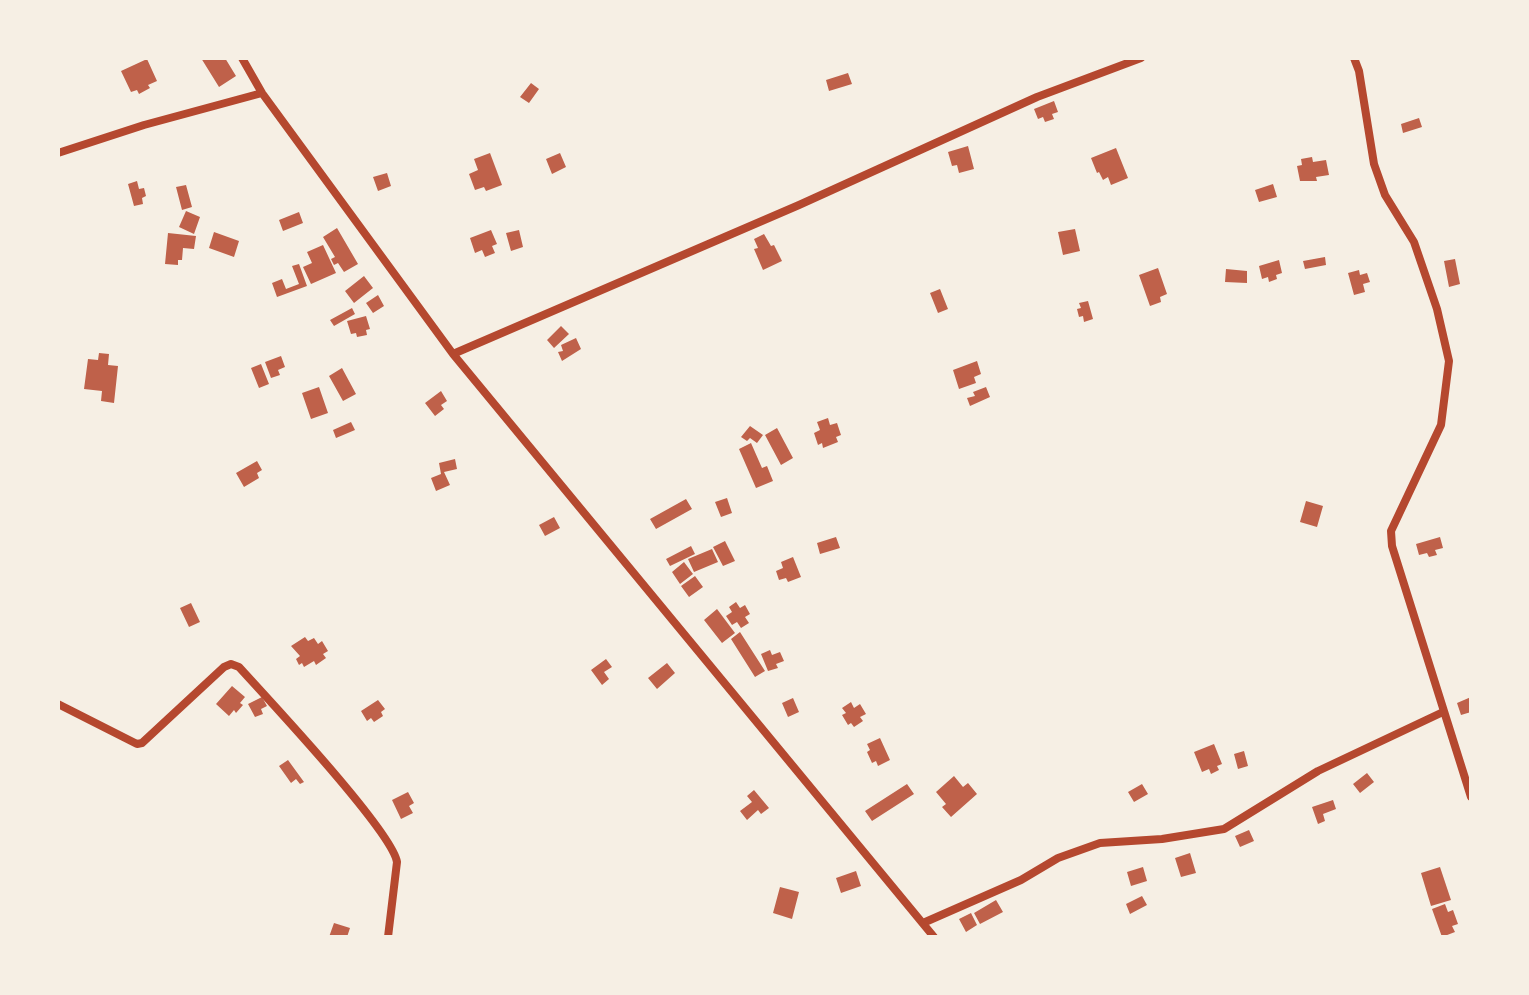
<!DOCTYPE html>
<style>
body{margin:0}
#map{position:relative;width:1529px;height:995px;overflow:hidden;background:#f6efe4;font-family:Inter,sans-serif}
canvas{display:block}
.frame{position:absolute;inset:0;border:60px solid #f6efe4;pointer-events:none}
</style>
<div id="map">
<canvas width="1529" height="995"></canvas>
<div class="frame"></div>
</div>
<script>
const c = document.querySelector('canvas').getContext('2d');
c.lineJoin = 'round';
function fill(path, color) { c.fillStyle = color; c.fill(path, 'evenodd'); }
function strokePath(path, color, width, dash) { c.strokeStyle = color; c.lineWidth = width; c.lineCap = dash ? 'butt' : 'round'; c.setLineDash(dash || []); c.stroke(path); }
fill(new Path2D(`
 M 201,58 L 225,58 L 236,76 L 219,87 Z
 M 147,59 L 157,81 L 148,85 L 150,88 L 139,94 L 137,90 L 131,92 L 121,71 Z
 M 848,73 L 852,84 L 829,91 L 826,80 Z
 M 531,83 L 539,89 L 529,103 L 520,97 Z
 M 1054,101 L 1058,112 L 1052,114 L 1054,119 L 1045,122 L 1043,117 L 1038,119 L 1034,109 Z
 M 1419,118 L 1422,127 L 1403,133 L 1401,124 Z
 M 968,146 L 974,169 L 959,173 L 957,165 L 952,166 L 948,152 Z
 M 1116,148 L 1128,178 L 1111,185 L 1108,177 L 1103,180 L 1099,172 L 1097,173 L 1091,158 Z
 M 490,153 L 502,185 L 486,191 L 484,187 L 475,190 L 469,174 L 478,170 L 474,159 Z
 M 560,153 L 566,167 L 552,174 L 546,159 Z
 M 1312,157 L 1313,162 L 1326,160 L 1329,175 L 1316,177 L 1317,181 L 1300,181 L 1297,166 L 1302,165 L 1301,159 Z
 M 387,173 L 391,186 L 378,191 L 373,177 Z
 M 137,181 L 139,189 L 144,188 L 146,196 L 142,198 L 143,204 L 134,206 L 128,184 Z
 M 1273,184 L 1277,197 L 1259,202 L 1255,190 Z
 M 186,185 L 192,207 L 182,210 L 176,187 Z
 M 186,211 L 200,217 L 194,234 L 179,227 Z
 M 299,212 L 303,223 L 283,231 L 279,220 Z
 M 337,228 L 358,264 L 344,272 L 338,263 L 334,265 L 331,259 L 335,257 L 323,237 Z
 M 1075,229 L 1080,251 L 1063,255 L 1058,232 Z
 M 491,230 L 497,244 L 492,246 L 495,253 L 485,257 L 482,250 L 475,253 L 470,238 Z
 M 519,230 L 523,247 L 511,251 L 506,233 Z
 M 214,232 L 239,241 L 234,257 L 209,248 Z
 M 168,233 L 196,236 L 194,249 L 183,248 L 182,260 L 178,260 L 178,265 L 165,264 Z
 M 764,234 L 771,246 L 774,245 L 782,261 L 763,270 L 754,249 L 758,248 L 754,239 Z
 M 323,245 L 336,273 L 311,284 L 303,267 L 312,263 L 307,252 Z
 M 1325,257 L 1326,265 L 1305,269 L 1303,261 Z
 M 1455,259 L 1460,284 L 1449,287 L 1444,261 Z
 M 1279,260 L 1282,273 L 1276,275 L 1277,279 L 1269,282 L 1268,277 L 1262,279 L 1259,266 Z
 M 299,264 L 307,286 L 277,297 L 272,283 L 282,279 L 286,289 L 299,284 L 292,266 Z
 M 1158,268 L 1167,294 L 1160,297 L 1161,302 L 1150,306 L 1139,275 Z
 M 1226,269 L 1247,271 L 1247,283 L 1225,282 Z
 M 1359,270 L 1360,275 L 1367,273 L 1370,282 L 1363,284 L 1365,292 L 1354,295 L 1348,273 Z
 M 364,276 L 373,288 L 354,303 L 345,291 Z
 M 940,289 L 948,309 L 938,313 L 930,293 Z
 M 378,295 L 384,306 L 373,313 L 366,303 Z
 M 1088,301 L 1093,319 L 1084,322 L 1083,316 L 1079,317 L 1077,309 L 1081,308 L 1079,303 Z
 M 352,308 L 355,314 L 334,326 L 330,320 Z
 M 366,316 L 370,329 L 366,330 L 367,335 L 357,337 L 356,333 L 351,334 L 347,321 Z
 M 561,326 L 569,334 L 554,348 L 547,340 Z
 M 576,338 L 581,349 L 562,361 L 558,352 L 563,351 L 561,345 Z
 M 99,353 L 109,354 L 108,365 L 118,366 L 114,403 L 101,401 L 102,391 L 84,389 L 88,359 L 98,360 Z
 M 281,356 L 285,367 L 278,370 L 280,375 L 271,378 L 265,362 Z
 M 977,361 L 981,374 L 974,377 L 976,383 L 959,389 L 953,370 Z
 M 261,364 L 269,384 L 259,388 L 251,368 Z
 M 342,368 L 356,394 L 343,401 L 329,376 Z
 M 319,387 L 328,413 L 311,419 L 302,393 Z
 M 986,387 L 990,397 L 970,406 L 967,398 L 975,396 L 973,392 Z
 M 441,391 L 447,401 L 441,405 L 444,409 L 435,416 L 425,403 Z
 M 828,418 L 830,425 L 837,423 L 841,435 L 836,437 L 838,442 L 823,448 L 822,443 L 818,445 L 814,433 L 820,430 L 817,422 Z
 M 351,422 L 355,430 L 336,438 L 333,430 Z
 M 750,426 L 763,435 L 757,443 L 750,438 L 747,441 L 741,437 Z
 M 777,428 L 793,458 L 781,465 L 765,435 Z
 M 751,443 L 762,468 L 767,466 L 773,481 L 756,488 L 739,449 Z
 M 455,459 L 457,469 L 444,472 L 450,485 L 436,491 L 431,478 L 441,474 L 439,463 Z
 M 257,461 L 262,470 L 257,473 L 259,478 L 244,487 L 236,473 Z
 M 727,498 L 732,513 L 721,517 L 715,502 Z
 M 686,499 L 692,509 L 656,529 L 650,519 Z
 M 1306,501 L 1323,506 L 1317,527 L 1300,522 Z
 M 554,517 L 560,528 L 545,536 L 539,525 Z
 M 836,537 L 840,548 L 820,554 L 817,543 Z
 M 1440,537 L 1443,548 L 1435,550 L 1437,555 L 1429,557 L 1427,553 L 1419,555 L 1416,544 Z
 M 725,541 L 735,561 L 723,566 L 713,547 Z
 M 691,546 L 695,554 L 670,566 L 666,559 Z
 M 712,549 L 718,562 L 694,572 L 688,559 Z
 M 793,557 L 801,577 L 788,582 L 786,578 L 779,580 L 776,571 L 783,568 L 781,562 Z
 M 684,562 L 693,574 L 680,584 L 672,572 Z
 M 695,576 L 703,587 L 689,597 L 681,586 Z
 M 736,602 L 740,608 L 745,605 L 750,614 L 745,617 L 749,623 L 741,628 L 737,622 L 732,625 L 726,616 L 732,612 L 729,607 Z
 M 191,603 L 200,622 L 189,627 L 180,608 Z
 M 717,609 L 735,633 L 722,643 L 704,620 Z
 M 740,632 L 765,671 L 755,677 L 731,639 Z
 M 305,637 L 308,641 L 314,638 L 318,644 L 322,641 L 328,651 L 323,654 L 326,658 L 316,665 L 314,661 L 304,667 L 302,663 L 299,665 L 296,659 L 300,656 L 291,646 Z
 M 770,650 L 772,655 L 780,652 L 784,661 L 776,664 L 778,668 L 768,671 L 761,654 Z
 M 606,659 L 612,667 L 604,672 L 609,679 L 602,685 L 591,670 Z
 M 667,663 L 675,673 L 657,689 L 648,678 Z
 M 232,686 L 245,697 L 240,703 L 243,705 L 236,713 L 234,710 L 229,716 L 216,704 Z
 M 262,697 L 267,706 L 261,709 L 263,714 L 255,717 L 248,704 Z
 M 1471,697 L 1471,712 L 1461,715 L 1457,703 Z
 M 793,698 L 799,712 L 788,717 L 782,703 Z
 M 378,700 L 385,709 L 381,712 L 383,716 L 374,722 L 371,718 L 367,721 L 361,711 Z
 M 851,702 L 854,708 L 860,704 L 866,714 L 860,717 L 863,721 L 854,727 L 851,723 L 848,725 L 842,715 L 846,713 L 842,708 Z
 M 880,738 L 890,760 L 878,766 L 876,761 L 872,763 L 867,752 L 870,750 L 867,744 Z
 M 1214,744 L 1222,764 L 1217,766 L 1219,770 L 1211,774 L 1209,769 L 1202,772 L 1194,752 Z
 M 1244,751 L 1248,766 L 1238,769 L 1234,754 Z
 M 288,760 L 304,782 L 300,784 L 296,779 L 291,783 L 279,766 Z
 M 1367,773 L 1374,782 L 1360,793 L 1353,784 Z
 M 954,776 L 963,787 L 968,783 L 977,794 L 951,817 L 942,807 L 946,804 L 936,792 Z
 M 907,784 L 914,794 L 872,821 L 865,811 Z
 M 1142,784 L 1148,794 L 1134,802 L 1128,792 Z
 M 754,790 L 769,808 L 761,814 L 758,810 L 747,820 L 740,811 L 752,802 L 747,796 Z
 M 408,792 L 414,803 L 409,806 L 413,813 L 401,819 L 392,800 Z
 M 1333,800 L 1336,809 L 1323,814 L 1325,821 L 1318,824 L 1312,807 Z
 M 1249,830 L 1254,841 L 1240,847 L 1235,836 Z
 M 1190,853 L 1196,873 L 1181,877 L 1175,858 Z
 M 1143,867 L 1147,881 L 1131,886 L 1127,872 Z
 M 1440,867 L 1451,900 L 1431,906 L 1421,873 Z
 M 856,871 L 861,886 L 841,893 L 836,878 Z
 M 780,887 L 799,892 L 792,919 L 773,913 Z
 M 1142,896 L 1147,905 L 1130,914 L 1126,904 Z
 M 996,900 L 1003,912 L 980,924 L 974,913 Z
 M 1445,904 L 1448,912 L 1453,910 L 1458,924 L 1452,926 L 1455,932 L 1442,937 L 1432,909 Z
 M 971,913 L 977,925 L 966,932 L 959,919 Z
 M 334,923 L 350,928 L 347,937 L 329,937 Z`), '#bf614a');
strokePath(new Path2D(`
 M 242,58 L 262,93 L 453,354 L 934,937
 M 1354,58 L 1359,71 L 1374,164 L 1385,195 L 1414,242 L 1437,309 L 1449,361 L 1441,425 L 1391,531 L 1392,546 L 1471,797
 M 58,153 L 144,125 L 262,93
 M 453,354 L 799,205 L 1037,97 L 1141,58
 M 58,704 L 137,744 L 142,743 L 224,667 L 231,664 L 239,667 C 267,698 392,831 397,862 L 388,937
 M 923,923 L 1021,880 L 1058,858 L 1100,843 L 1162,839 L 1224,829 L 1318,771 L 1443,712`), '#b5482f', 8);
</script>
